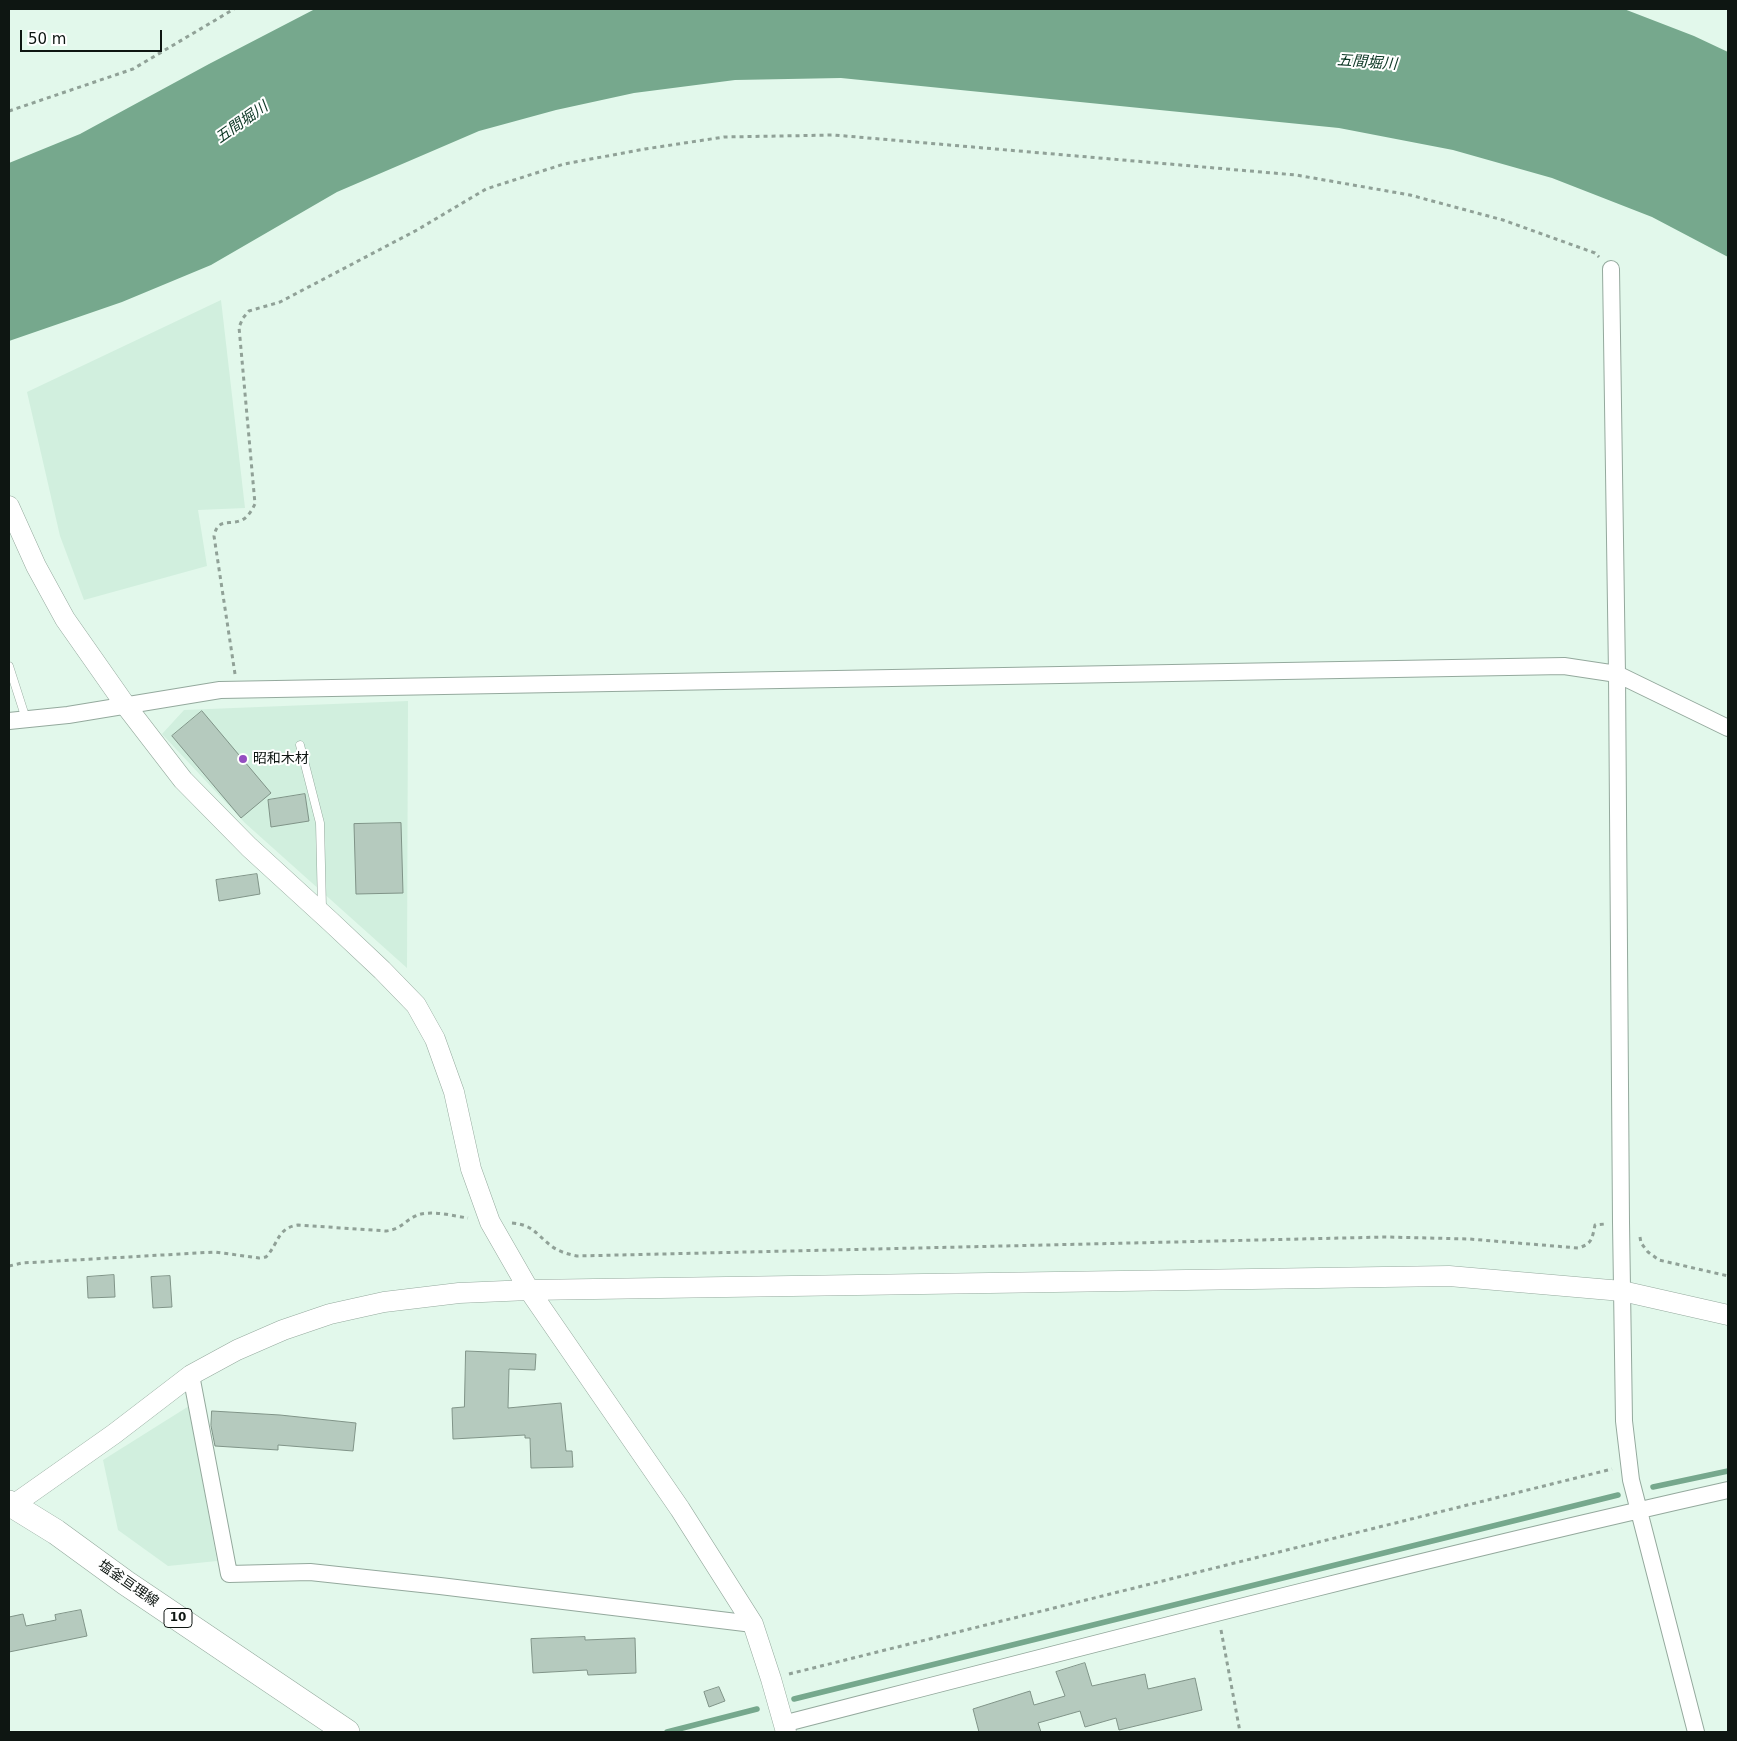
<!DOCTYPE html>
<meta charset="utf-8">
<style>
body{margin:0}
#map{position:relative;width:1737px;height:1741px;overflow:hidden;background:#e2f8eb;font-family:"DejaVu Sans",sans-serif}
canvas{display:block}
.frame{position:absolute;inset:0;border:10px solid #0e1612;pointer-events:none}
.scale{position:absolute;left:20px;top:30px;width:142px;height:22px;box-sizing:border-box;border:2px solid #0e1612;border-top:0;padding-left:6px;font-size:15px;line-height:18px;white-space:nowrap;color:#0e1612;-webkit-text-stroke:4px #fff;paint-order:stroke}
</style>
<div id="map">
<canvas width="1737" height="1741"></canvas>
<div class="frame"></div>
<div class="scale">50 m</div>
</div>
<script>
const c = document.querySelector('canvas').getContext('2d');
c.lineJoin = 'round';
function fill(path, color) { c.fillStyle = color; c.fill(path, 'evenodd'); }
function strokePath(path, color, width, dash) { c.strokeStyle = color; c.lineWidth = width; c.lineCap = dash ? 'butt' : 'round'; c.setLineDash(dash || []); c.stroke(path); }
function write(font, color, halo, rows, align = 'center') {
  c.font = font + ' "DejaVu Sans","Noto Sans JP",sans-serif'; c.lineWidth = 4; c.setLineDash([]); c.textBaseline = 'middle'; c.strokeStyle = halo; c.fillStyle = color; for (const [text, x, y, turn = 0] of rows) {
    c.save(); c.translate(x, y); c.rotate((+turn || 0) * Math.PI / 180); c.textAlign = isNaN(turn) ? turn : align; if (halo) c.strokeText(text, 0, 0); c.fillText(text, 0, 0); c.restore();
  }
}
fill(new Path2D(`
 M 221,300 L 245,508 L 198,510 L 207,566 L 84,600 L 60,536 L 27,392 Z
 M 408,701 L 407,968 L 245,823 L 162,734 L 184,710 Z
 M 189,1406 L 217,1561 L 168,1566 L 118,1530 L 103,1460 Z`), '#d1efde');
fill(new Path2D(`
 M 315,9 L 1624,9 L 1694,36 L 1728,52 L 1728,257 L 1652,217 L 1552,178 L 1453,150 L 1339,128 L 841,78 L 735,80 L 634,93 L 556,110 L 479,131 L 337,192 L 211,265 L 122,302 L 9,341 L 9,163 L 80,134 L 209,64 Z`), '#76a88d');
strokePath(new Path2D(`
 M 1653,1487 L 1728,1471
 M 794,1699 L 1618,1495
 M 667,1732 L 757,1709`), '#76a88d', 5.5);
const building = new Path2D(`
 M 202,711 L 271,793 L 241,818 L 172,736 Z
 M 305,794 L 309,821 L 271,827 L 268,800 Z
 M 401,823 L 403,893 L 356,894 L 354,824 Z
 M 257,874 L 260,894 L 219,901 L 216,880 Z
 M 114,1275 L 115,1297 L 88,1298 L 87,1277 Z
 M 170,1276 L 172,1307 L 153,1308 L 151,1277 Z
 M 466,1351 L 536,1354 L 535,1370 L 509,1369 L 508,1408 L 561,1403 L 566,1451 L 572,1451 L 573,1467 L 531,1468 L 530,1438 L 525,1438 L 525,1435 L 453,1439 L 452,1408 L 464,1407 Z
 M 212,1411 L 280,1415 L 356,1423 L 353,1451 L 278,1445 L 278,1450 L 215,1446 L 211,1426 Z
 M 81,1610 L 87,1636 L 9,1652 L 9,1617 L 23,1614 L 26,1626 L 56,1620 L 55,1615 Z
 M 585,1637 L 585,1640 L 635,1638 L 636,1673 L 588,1675 L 587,1670 L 533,1673 L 531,1639 Z
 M 1085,1663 L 1092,1686 L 1145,1674 L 1148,1689 L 1195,1678 L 1202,1710 L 1119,1730 L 1116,1718 L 1085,1727 L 1080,1711 L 1038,1723 L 1041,1732 L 979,1732 L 973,1709 L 1030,1691 L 1034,1705 L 1065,1696 L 1056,1672 Z
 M 719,1687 L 725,1701 L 709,1707 L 704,1692 Z`);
fill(building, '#b5cabe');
strokePath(building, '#809488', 1);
const service = new Path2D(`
 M 9,666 L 26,719
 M 300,745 L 320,823 L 322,908`);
const minor = new Path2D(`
 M 1611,269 L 1617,674 L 1621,1222 L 1624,1421 L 1631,1480 L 1696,1732
 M 9,721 L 68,715 L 220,690 L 1564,666 L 1617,674 L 1728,728
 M 191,1375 L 229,1574 L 310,1572 L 440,1586 L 753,1624
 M 783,1724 C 1098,1643 1412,1561 1728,1490`);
const tertiary = new Path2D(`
 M 9,506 L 36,566 L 65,619 L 126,706 L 183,780 L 249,847 L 331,922 L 382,970 L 416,1005 L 435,1039 L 454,1092 L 471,1169 L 490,1222 L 529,1290 L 680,1509 L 753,1624 L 771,1679 L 786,1732
 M 9,1508 L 114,1434 L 191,1375 L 237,1350 L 283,1330 L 330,1314 L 384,1302 L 459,1293 L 529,1290 L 1449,1276 L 1622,1291 L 1728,1315`);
const primary = new Path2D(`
 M 9,1503 L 56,1532 L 126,1583 L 347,1732`);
strokePath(service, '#94a99d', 9);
strokePath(minor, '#94a99d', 18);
strokePath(tertiary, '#94a99d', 21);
strokePath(primary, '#94a99d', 26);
strokePath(new Path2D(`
 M 9,111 L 133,69 L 234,9
 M 235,674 L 214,536 C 218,517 229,526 242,520 C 248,517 252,510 255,504 L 239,327 L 243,318 L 249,311 L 280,302 L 417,230 L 486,189 L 564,164 L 645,149 L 724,137 L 834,135 L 1296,175 L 1410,195 L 1503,220 L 1595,253 L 1599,257
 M 512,1223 C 533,1225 535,1233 550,1245 C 557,1251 567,1254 577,1256 L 1386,1237 L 1469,1239 L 1578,1248 C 1592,1244 1592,1239 1595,1225 L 1605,1224
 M 1640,1237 L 1641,1243 L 1648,1252 L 1659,1260 L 1728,1276
 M 9,1266 L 22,1263 L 215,1252 L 259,1258 L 266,1257 C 279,1243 277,1228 298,1225 L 386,1231 C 403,1229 406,1218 421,1214 C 436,1211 454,1216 468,1218
 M 1221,1630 L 1240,1732
 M 789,1674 L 1612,1469`), '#90a197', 3, [4, 4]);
strokePath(service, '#fff', 8);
strokePath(minor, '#fff', 16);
strokePath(tertiary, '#fff', 20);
strokePath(primary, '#fff', 25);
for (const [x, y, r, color] of [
 [243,759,5,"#944dc0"]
]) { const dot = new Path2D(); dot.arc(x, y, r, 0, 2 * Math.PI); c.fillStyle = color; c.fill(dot); strokePath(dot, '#fff', 2); }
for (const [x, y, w] of [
 [178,1618,28]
]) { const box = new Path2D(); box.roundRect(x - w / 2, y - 9.5, w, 19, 4); c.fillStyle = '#fff'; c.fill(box); strokePath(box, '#0e1612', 1); }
write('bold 12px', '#0e1612', null, [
 ["10",178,1618]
]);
write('14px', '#0e1612', '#fff', [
 ["昭和木材",253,759]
], 'left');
write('14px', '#0e1612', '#fff', [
 ["塩釜亘理線",128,1584,35]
]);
write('italic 15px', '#0c3724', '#fff', [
 ["五間堀川",1367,63,4],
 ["五間堀川",242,123,-35]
]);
</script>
